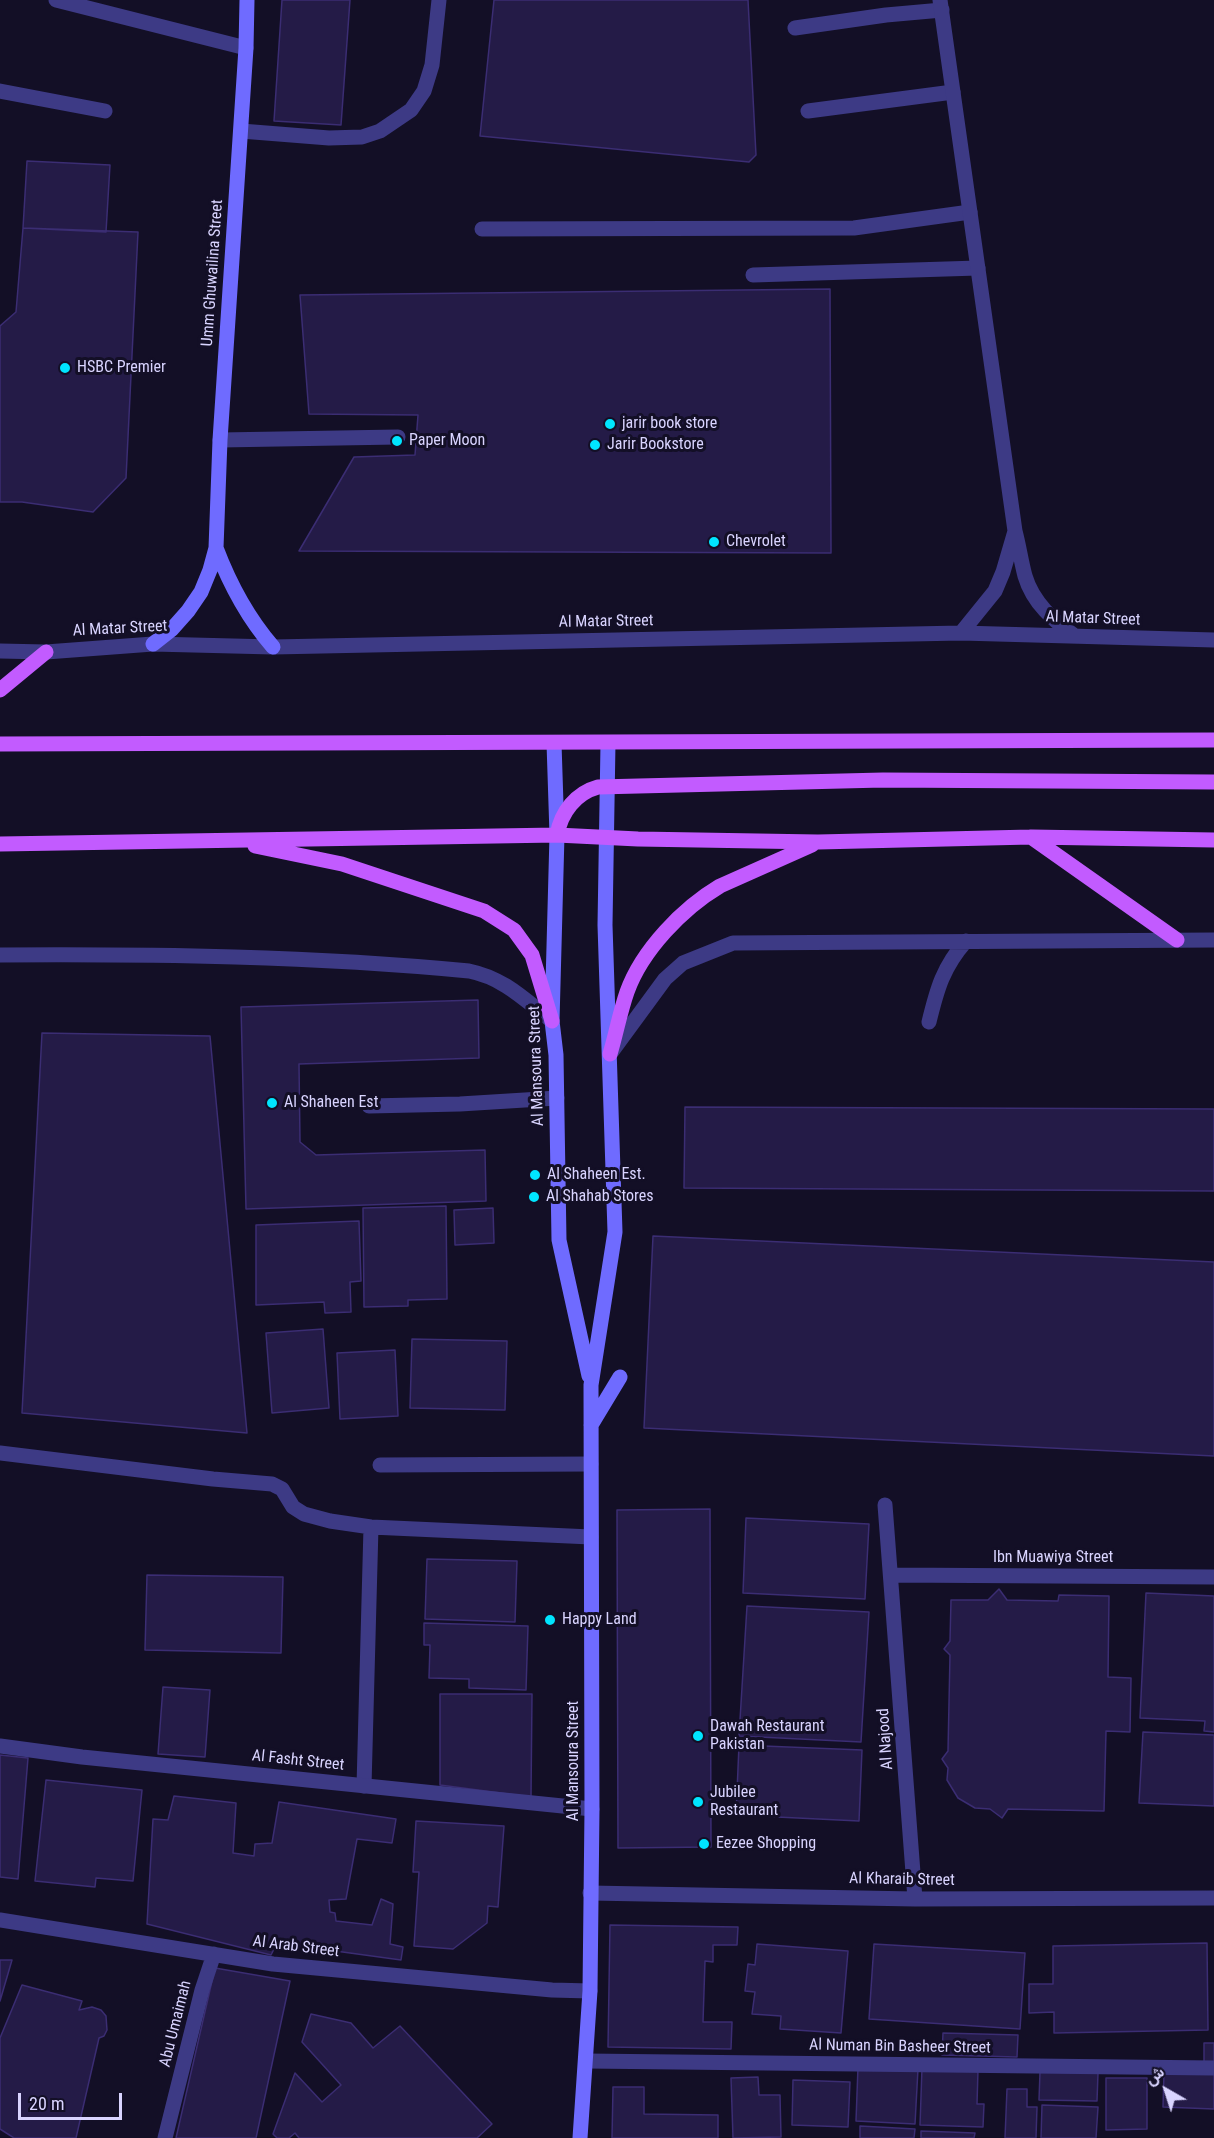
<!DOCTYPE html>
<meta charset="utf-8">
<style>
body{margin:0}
#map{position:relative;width:1214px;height:2138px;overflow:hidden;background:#130f26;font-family:"Roboto Condensed",Vazirmatn,sans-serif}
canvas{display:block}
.north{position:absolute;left:1136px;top:2060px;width:60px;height:60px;-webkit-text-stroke:4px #130f26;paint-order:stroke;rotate:321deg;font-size:16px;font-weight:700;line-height:24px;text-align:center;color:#d9d4ff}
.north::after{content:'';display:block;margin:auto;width:21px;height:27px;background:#d9d4ff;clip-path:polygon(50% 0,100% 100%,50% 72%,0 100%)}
.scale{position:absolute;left:18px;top:2093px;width:104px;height:27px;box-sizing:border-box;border:3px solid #d9d4ff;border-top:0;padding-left:8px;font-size:18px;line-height:21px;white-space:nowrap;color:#d9d4ff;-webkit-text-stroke:4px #130f26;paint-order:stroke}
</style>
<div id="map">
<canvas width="1214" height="2138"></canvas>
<div class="north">ش</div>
<div class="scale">20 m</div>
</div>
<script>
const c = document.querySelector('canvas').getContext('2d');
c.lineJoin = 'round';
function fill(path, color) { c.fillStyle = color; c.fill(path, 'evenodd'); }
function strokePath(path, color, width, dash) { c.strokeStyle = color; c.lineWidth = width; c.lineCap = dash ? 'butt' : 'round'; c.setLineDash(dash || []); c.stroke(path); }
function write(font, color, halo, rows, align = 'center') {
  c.font = font + ' "Roboto Condensed",sans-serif'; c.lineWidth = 6; c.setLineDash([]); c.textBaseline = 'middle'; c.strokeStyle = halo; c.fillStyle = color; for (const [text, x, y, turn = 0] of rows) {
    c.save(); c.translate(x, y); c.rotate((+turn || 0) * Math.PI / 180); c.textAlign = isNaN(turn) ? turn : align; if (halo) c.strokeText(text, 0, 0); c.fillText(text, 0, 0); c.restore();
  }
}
const building = new Path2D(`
 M 282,0 L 350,0 L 341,125 L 274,121 Z
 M 494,0 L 748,0 L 756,155 L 749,162 L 480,136 Z
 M 27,161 L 110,165 L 106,232 L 23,228 Z
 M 23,228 L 138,232 L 126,478 L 93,512 L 22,502 L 0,502 L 0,326 L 16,312 Z
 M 830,289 L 831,553 L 299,551 L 354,457 L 415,455 L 418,415 L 309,414 L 300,295 Z
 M 478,1000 L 479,1058 L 299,1064 L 300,1142 L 316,1155 L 485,1150 L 486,1201 L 246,1209 L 241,1007 Z
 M 42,1033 L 210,1036 L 247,1433 L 22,1413 Z
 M 685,1107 L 1214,1109 L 1214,1191 L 684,1188 Z
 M 446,1206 L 447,1299 L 408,1300 L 408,1306 L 364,1307 L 363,1208 Z
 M 493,1208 L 494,1243 L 455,1245 L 454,1210 Z
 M 359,1221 L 361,1281 L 350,1282 L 351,1312 L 325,1313 L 324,1302 L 256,1305 L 256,1225 Z
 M 653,1236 L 1214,1262 L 1214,1456 L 644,1428 Z
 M 323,1329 L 329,1408 L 272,1413 L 266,1333 Z
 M 412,1339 L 507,1341 L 505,1410 L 410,1408 Z
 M 395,1350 L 398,1416 L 340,1419 L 337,1353 Z
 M 710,1509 L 711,1847 L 618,1848 L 617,1510 Z
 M 746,1518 L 869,1524 L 865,1599 L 743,1593 Z
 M 427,1559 L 517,1561 L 515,1622 L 425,1619 Z
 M 147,1575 L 283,1577 L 281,1653 L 145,1650 Z
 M 999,1589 L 1007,1600 L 1058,1601 L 1059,1595 L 1109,1596 L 1108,1677 L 1131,1678 L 1130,1732 L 1106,1731 L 1104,1811 L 1008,1809 L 1002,1818 L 990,1809 L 975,1808 L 958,1798 L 947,1780 L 948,1768 L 942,1759 L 948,1751 L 950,1655 L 944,1649 L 950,1641 L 951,1600 L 988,1600 Z
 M 1146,1593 L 1214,1596 L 1214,1732 L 1204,1731 L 1205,1721 L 1140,1718 Z
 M 747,1606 L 869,1612 L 861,1742 L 739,1736 Z
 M 424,1623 L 528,1626 L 526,1690 L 469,1688 L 469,1679 L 429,1678 L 430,1645 L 424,1645 Z
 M 163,1687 L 210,1690 L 205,1757 L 158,1754 Z
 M 440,1694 L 532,1694 L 531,1797 L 440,1785 Z
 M 1143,1732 L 1214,1735 L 1214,1806 L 1139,1803 Z
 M 739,1745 L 862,1750 L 859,1821 L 736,1815 Z
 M 0,1755 L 28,1758 L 18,1879 L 0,1877 Z
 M 46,1780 L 142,1790 L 133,1881 L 96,1878 L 95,1887 L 35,1881 Z
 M 174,1796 L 236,1803 L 233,1853 L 254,1856 L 255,1844 L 272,1843 L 279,1802 L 396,1819 L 392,1843 L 357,1839 L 346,1899 L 329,1900 L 330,1912 L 335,1913 L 336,1921 L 372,1925 L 381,1899 L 393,1904 L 390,1944 L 403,1947 L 401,1960 L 277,1943 L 271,1955 L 147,1924 L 153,1819 L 168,1820 Z
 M 416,1821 L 504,1826 L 498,1907 L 488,1906 L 487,1923 L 453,1949 L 414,1946 L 419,1872 L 413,1872 Z
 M 610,1925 L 738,1927 L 737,1945 L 713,1945 L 713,1962 L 705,1961 L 703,2022 L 732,2022 L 731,2049 L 608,2047 Z
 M 1207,1943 L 1208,2030 L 1054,2033 L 1054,2012 L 1029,2013 L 1029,1984 L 1053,1984 L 1053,1946 Z
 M 757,1944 L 848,1951 L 841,2033 L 780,2029 L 781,2016 L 752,2014 L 755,1992 L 745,1991 L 748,1964 L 755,1965 Z
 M 874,1944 L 1025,1953 L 1020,2029 L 869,2019 Z
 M 0,1960 L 12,1960 L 0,2001 Z
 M 215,1968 L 290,1981 L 256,2138 L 176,2138 Z
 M 22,1985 L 82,2001 L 79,2010 L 92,2007 L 101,2010 L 106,2016 L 107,2030 L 104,2036 L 99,2038 L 76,2138 L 14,2138 L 0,2129 L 0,2038 Z
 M 311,2014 L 351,2023 L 373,2048 L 400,2026 L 492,2124 L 477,2138 L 299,2138 L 295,2133 L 289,2138 L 277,2138 L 273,2134 L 295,2073 L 322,2102 L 341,2085 L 302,2042 Z
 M 943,2033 L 1018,2035 L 1017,2057 L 942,2055 Z
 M 1204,2043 L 1214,2043 L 1214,2062 L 1204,2062 Z
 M 858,2067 L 918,2069 L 915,2124 L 856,2121 Z
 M 922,2068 L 978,2070 L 977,2104 L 984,2104 L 983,2127 L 920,2125 Z
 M 1040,2072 L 1098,2073 L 1097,2101 L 1039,2100 Z
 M 1164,2073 L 1214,2074 L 1214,2109 L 1163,2107 Z
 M 758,2077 L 759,2095 L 780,2095 L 781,2137 L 733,2138 L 731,2078 Z
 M 1106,2078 L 1147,2078 L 1147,2129 L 1106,2130 Z
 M 793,2080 L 850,2082 L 848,2127 L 792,2125 Z
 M 613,2087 L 644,2087 L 644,2114 L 718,2115 L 718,2138 L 612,2138 Z
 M 1007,2089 L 1027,2089 L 1027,2107 L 1037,2107 L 1036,2138 L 1005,2138 Z
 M 1042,2105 L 1098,2107 L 1096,2138 L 1041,2138 Z
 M 860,2126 L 915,2129 L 914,2138 L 860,2138 Z
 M 921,2131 L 975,2133 L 974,2138 L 921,2138 Z`);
fill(building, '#241b47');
strokePath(building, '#3b2d73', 1.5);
strokePath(new Path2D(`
 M 795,28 L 886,15 L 942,10
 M 0,91 L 105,111
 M 808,111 L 953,92
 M 241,131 L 329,138 L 362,137 L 380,131 L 411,110 L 424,91 L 432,65 L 439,0
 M 482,229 L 854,228 L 970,212
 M 753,275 L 978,268
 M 220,440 L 398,437
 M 369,1106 L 460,1104 L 557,1098
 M 0,1453 L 213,1479 L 272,1484 L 282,1489 L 293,1507 L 304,1514 L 330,1521 L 371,1527 L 591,1537
 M 380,1465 L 591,1464
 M 364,1786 L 371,1527`), '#3d3a85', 15);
strokePath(new Path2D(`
 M 56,0 L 246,48
 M 940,0 L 1015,531 C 1019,546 1021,561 1025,576 C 1033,603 1054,621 1075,636
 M 961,633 L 995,591 L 1003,572 L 1015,531
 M 0,651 L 46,652 L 153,644 L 273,647 L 961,633 L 1214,640
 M 0,955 C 157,954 313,956 469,971 C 504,978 525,1000 552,1021
 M 929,1022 C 937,989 943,967 966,941
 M 610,1054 L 665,979 L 683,963 L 733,943 L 1214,940
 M 885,1505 L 915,1899
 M 892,1575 L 1214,1577
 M 0,1746 L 82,1757 L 592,1809
 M 590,1893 L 915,1899 L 1214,1898
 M 0,1920 L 273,1964 L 552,1990 L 590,1991
 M 586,2061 L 1214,2068
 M 165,2138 L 202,1990 L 214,1954`), '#3d3a85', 15);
strokePath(new Path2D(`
 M 216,548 C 230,585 247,617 273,647
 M 153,644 L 172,629 L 188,611 L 201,592 L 210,570 L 216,548 L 220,440 L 246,48 L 247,0
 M 554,743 L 557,835 L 552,1021 L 556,1055 L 559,1240 L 589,1376
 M 591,1425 L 620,1377
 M 580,2138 L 590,1991 L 592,1809 L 591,1385 L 615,1232 L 605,925 L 608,743`), '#6f6bff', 15);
strokePath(new Path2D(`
 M 0,690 L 46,652
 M 0,744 L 1214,740
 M 557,835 C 561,812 576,793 598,787 L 883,780 L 1214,782
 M 1031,837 L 1177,940
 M 0,844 L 557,835 L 638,839 L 818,842 L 1031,837 L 1214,840
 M 255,846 L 342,864 L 484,911 L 514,930 L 532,955 L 552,1021
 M 610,1054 C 616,1034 620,1012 627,992 C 642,950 683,908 720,886 L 812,845`), '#c25bff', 15);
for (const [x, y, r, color] of [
 [65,368,6,"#00e5ff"],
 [610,424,6,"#00e5ff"],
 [397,441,6,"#00e5ff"],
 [595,445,6,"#00e5ff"],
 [714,542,6,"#00e5ff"],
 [272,1103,6,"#00e5ff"],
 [535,1175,6,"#00e5ff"],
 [534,1197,6,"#00e5ff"],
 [550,1620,6,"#00e5ff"],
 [698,1736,6,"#00e5ff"],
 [698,1802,6,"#00e5ff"],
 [704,1844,6,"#00e5ff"]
]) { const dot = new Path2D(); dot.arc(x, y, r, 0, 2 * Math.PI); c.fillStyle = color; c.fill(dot); strokePath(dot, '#130f26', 2); }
write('16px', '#d9d4ff', '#130f26', [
 ["Umm Ghuwailina Street",213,273,-86],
 ["Al Matar Street",1093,619,2],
 ["Al Matar Street",606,622,-1],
 ["Al Matar Street",120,629,-3],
 ["Al Mansoura Street",537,1066,-92],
 ["Ibn Muawiya Street",1053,1558],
 ["Al Najood",886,1739,-94],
 ["Al Fasht Street",298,1761,6],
 ["Al Mansoura Street",574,1761,-90],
 ["Al Kharaib Street",902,1880,1],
 ["Al Arab Street",296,1947,7],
 ["Abu Umaimah",176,2024,-76],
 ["Al Numan Bin Basheer Street",900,2047,1]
]);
write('16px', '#d9d4ff', '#130f26', [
 ["HSBC Premier",77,368],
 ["jarir book store",622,424],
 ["Paper Moon",409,441],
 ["Jarir Bookstore",607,445],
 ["Chevrolet",726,542],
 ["Al Shaheen Est",284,1103],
 ["Al Shaheen Est.",547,1175],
 ["Al Shahab Stores",546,1197],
 ["Happy Land",562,1620],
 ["Dawah Restaurant",710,1727],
 ["Pakistan",710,1745],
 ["Jubilee",710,1793],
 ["Restaurant",710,1811],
 ["Eezee Shopping",716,1844]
], 'left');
</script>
